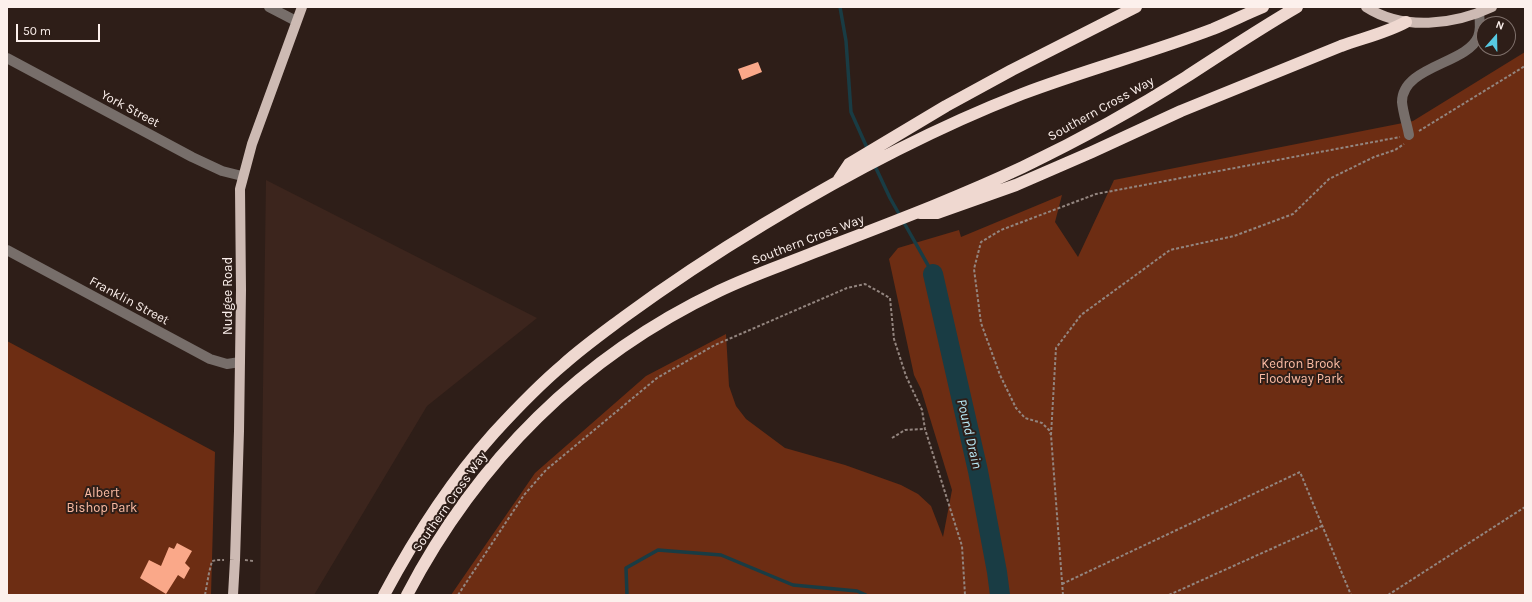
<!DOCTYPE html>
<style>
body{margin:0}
#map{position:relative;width:1532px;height:602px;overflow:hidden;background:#2e1e18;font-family:Karla,sans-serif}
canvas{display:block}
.frame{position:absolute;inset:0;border:8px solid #fcf0ec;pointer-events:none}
.north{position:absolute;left:1476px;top:16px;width:40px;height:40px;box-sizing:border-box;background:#2e1e18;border:1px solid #80726d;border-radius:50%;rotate:20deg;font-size:11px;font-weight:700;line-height:16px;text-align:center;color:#fcf0ec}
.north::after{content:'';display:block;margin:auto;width:14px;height:18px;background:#57c9e2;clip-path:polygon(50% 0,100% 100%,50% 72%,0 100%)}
.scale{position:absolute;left:16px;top:24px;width:84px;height:18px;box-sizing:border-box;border:2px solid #fcf0ec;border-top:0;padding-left:5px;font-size:12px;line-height:14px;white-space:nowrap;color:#fcf0ec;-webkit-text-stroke:3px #2e1e18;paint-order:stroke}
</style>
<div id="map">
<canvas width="1532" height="602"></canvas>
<div class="frame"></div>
<div class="north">N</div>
<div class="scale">50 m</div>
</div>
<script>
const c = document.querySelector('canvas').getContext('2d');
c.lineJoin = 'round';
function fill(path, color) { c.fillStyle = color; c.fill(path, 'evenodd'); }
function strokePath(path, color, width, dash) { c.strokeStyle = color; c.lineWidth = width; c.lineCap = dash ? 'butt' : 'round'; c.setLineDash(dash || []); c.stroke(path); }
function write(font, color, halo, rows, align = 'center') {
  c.font = font + ' Karla,sans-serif'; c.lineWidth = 4; c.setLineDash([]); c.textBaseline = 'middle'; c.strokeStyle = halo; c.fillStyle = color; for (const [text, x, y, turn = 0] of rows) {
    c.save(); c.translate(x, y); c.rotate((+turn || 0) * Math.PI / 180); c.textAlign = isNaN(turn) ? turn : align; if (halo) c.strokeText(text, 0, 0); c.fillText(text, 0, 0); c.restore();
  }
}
fill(new Path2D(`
 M 266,180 L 537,318 L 427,406 L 314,595 L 260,595 Z`), '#3c251d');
fill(new Path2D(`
 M 1525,52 L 1525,595 L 451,595 L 535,473 L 646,376 L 726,334 L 729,386 L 736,406 L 746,419 L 785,448 L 845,465 L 901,485 L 918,494 L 931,506 L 943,537 L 952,490 L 921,389 L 914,375 L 889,259 L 898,248 L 959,230 L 961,237 L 1062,195 L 1055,222 L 1078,257 L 1114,180 L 1413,121 Z
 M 7,341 L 215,452 L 211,595 L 7,595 Z`), '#6d2d13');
strokePath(new Path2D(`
 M 840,7 L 846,41 L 851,112 L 868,150
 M 874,164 L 890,198 L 933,274
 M 627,595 L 626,568 L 658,550 L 721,555 L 793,585 L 857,591 L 866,595`), '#193c44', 3.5);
strokePath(new Path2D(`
 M 933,274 L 978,471 L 997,572 L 1000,595`), '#193c44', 20);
fill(new Path2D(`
 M 758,62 L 762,72 L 742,80 L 738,69 Z
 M 177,543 L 192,551 L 185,563 L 190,568 L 184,579 L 178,575 L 166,594 L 140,578 L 149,560 L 161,566 L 169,547 L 174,549 Z`), '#faa889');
strokePath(new Path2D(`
 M 1419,131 L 1525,66
 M 1051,435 L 1056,348 L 1081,315 L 1170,250 L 1234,236 L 1293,214 L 1329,179 L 1374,157 L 1395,150 L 1404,144
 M 892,438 L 905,430 L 925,429
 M 245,560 L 253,561
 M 1062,584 L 1300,472 L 1351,595
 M 205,595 L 209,573 L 212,561 L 217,560 L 224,560
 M 458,595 L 524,495 L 546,470 L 657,378 L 715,345 L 847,288 L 865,284 L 890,298 L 894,339 L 906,376 L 922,410 L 925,429 L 962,546 L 965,595
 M 1063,595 L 1051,435 L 1049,430 L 1042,423 L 1025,418 L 1016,408 L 1000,375 L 981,323 L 974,269 L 981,242 L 1001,230 L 1096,194 L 1400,137
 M 1169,595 L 1322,526
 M 1388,595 L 1525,507`), '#93857f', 2, [3, 2]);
strokePath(new Path2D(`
 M 269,7 L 296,21
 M 7,58 L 192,157 L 222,171 L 242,176
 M 1409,135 C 1407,124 1403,113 1402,102 C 1402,66 1467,64 1478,37 C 1481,30 1480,21 1479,13
 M 7,250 L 210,359 L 227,364 L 240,362`), '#776e6a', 10);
strokePath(new Path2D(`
 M 1366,7 C 1403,31 1454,25 1492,7
 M 233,595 L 235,560 L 239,431 L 241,290 L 240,189 L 252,144 L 302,7`), '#cdbab3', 10);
strokePath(new Path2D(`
 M 839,179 L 849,164 L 946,106 L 1012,70 L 1136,7
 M 920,213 L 937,213 L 1016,185 L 1092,152 L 1181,111 L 1341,46 C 1363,38 1386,33 1406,22
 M 384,595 C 415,537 450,482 494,433 C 516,409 539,385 564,364 C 583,347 604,332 624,317 C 669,284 716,253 764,224 C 847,174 932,129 1022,94 C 1085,70 1150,53 1213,29 C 1230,22 1246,14 1263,7
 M 407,595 C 477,461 582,356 719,291 C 750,276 783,265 815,252 C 885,225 955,199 1023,167 C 1079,140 1134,110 1186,77 C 1223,53 1259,29 1297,7`), '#efd8d0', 12);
write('13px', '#fcf0ec', '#2e1e18', [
 ["York Street",130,109,28],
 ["Southern Cross Way",1101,109,-29],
 ["Southern Cross Way",808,240,-21],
 ["Nudgee Road",228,296,-90],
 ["Franklin Street",129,301,28],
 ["Southern Cross Way",450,502,-55]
]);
write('13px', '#fbbba3', '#2e1e18', [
 ["Kedron Brook",1301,364],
 ["Floodway Park",1301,379],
 ["Albert",102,493],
 ["Bishop Park",102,508]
]);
write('italic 14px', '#b7e9f6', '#2e1e18', [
 ["Pound Drain",969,434,77]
]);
</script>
